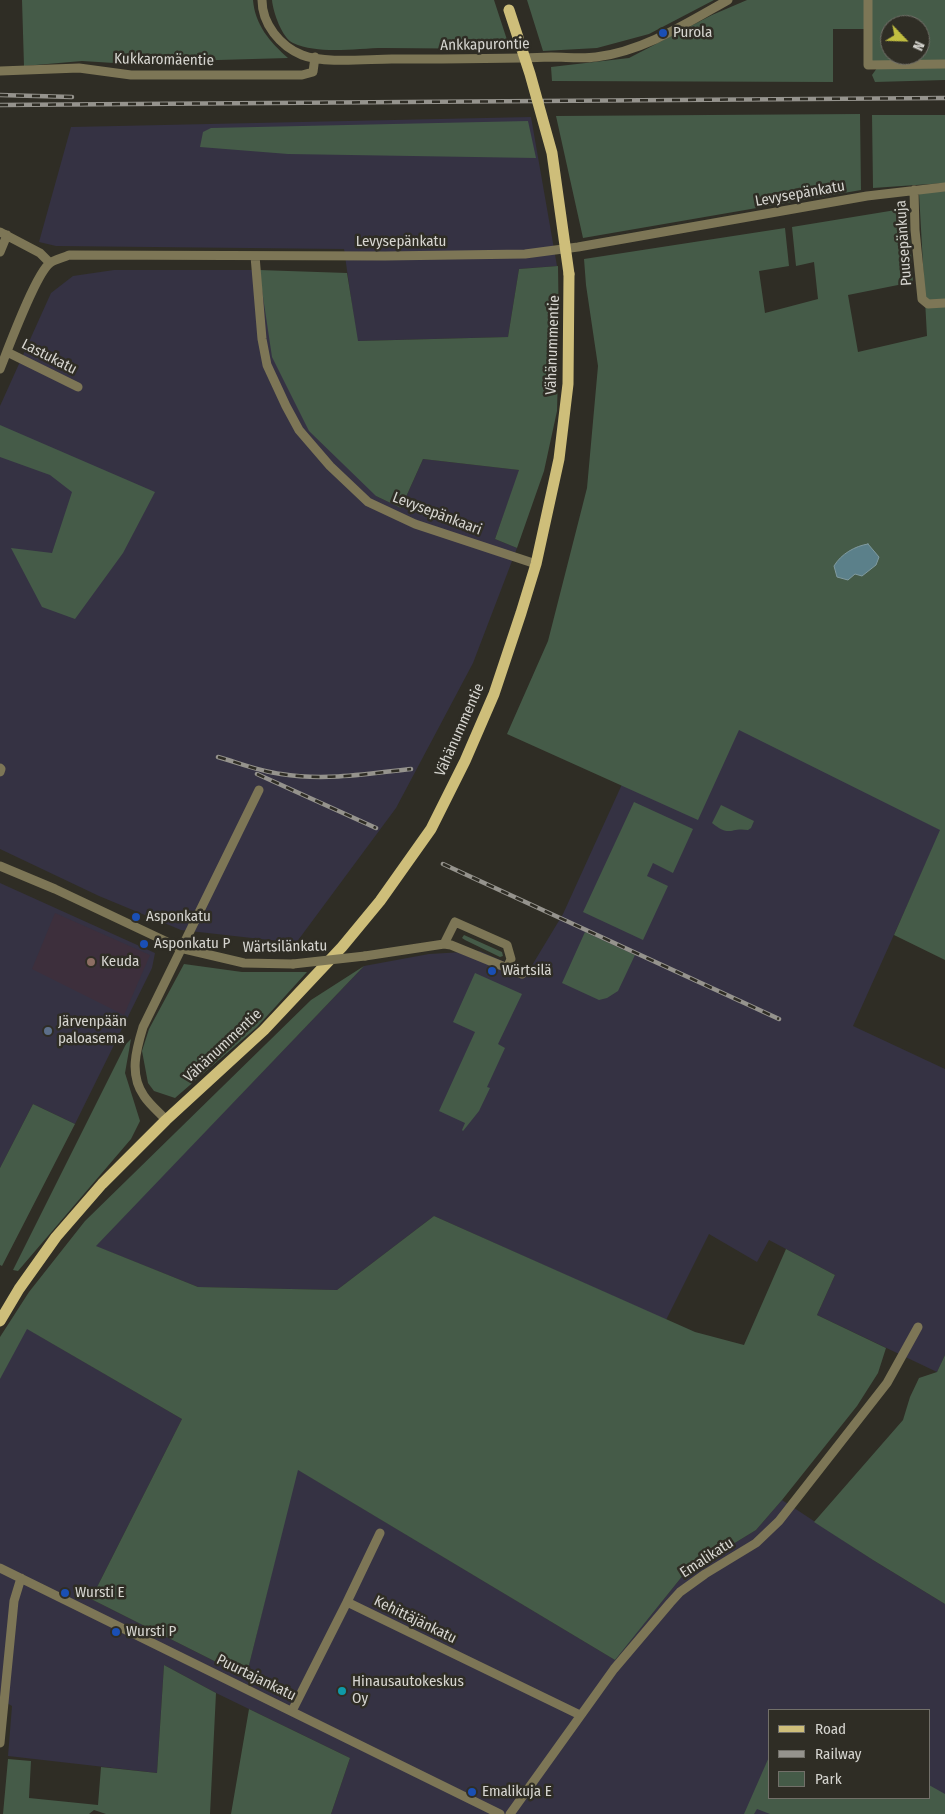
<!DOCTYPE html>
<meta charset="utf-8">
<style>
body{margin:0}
#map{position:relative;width:945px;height:1814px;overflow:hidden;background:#2f2d25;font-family:"Fira Sans Condensed",sans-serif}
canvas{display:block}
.legend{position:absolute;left:768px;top:1709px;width:162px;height:90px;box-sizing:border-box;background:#2f2d25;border:1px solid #727069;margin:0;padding:6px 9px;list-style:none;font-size:15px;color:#d6d5d0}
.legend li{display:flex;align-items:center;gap:10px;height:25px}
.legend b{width:25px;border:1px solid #727069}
.north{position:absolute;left:880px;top:15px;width:50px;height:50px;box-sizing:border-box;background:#2f2d25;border:1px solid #727069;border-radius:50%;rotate:114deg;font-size:14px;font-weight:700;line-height:20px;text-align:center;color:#d6d5d0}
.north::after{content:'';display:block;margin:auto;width:18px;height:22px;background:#c1be40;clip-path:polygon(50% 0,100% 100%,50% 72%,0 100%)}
</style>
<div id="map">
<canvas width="945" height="1814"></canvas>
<ul class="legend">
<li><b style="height:6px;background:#cebe7a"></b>Road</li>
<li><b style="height:6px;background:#95938d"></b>Railway</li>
<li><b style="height:14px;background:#455b48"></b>Park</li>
</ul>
<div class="north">N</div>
</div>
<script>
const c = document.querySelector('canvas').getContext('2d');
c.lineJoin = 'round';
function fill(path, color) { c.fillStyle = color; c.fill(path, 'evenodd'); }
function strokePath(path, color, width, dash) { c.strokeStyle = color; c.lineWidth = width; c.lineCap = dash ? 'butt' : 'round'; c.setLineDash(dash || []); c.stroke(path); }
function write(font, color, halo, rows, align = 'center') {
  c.font = font + ' "Fira Sans Condensed",sans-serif'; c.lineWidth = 5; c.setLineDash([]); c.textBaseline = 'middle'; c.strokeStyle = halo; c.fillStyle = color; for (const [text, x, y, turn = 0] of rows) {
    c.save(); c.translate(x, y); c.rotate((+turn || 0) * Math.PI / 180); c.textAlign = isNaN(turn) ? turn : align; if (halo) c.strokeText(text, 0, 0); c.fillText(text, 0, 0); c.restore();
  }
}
fill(new Path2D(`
 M 531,117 L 557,266 L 519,269 L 508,337 L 357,341 L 344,249 L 56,246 L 39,242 L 71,127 Z
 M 114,270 L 259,270 L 376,496 L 401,508 L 423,459 L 520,470 L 495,539 L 517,548 L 473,663 L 396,808 L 296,943 L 181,930 L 99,896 L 0,849 L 0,406 L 51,293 L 73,276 Z
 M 664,692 L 736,724 L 941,830 L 853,1026 L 945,1069 L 945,1355 L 937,1372 L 817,1315 L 835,1275 L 769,1240 L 757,1262 L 709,1234 L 666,1320 L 434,1216 L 337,1290 L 198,1287 L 95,1246 L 364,966 L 429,954 L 480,951 L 528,972 L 563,914 Z
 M 0,883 L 155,953 L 152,968 L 75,1124 L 33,1104 L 0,1168 Z
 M 26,1328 L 182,1419 L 91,1599 L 246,1677 L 297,1469 L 615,1660 L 684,1574 L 756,1530 L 782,1500 L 873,1560 L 945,1604 L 945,1814 L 331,1814 L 350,1758 L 216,1693 L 164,1665 L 157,1773 L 8,1756 L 12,1706 L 0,1699 L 0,1378 ZM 769,1710 L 929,1710 L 929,1798 L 769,1798 Z`), '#353243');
fill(new Path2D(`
 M 55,913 L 150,955 L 124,1015 L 32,969 Z`), '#3d2f3c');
fill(new Path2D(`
 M 22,0 L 253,0 C 255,25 270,42 288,58 L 114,63 L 82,61 L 24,66 Z
 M 272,0 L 494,0 L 510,49 C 468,49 426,48 384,48 C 356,48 320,55 293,43 C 282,38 273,12 272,0 Z
 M 527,0 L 714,0 L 649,34 L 597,48 L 543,51 Z
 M 747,0 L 945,0 L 945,80 L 875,82 L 872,75 L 877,68 L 869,63 L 869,29 L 833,29 L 833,82 L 552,81 L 551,67 L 629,58 L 712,15 ZM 890,25 L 920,25 L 920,55 L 890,55 Z
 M 860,114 L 861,190 L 583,238 L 556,116 Z
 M 872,115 L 945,115 L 945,183 L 873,188 Z
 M 528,121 L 536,158 L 288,154 L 200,147 L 203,132 L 211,128 Z
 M 945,191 L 945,960 L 894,935 L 940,830 L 739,730 L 698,820 L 507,734 L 548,641 L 587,488 L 598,366 L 586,285 L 584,259 L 785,228 L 789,266 L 759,271 L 765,313 L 818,299 L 814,262 L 796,266 L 792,227 L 908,208 L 913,282 L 848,295 L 858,352 L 927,336 L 919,193 Z
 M 558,266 L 559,336 L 557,411 L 544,471 L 517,548 L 495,539 L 519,470 L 423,459 L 401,508 L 376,496 L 309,431 L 272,357 L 259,270 L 347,273 L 358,341 L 508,337 L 519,269 Z
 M 0,425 L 155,492 L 123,553 L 75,619 L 42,607 L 11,548 L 52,553 L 72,492 L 50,475 L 0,457 Z
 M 634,802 L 693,829 L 673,873 L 653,863 L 647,876 L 668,886 L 643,940 L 583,912 Z
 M 721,805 L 754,821 L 751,828 L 748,830 C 729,827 731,838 712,823 Z
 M 585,932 L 635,955 L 618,991 L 607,998 L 599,1000 L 562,983 Z
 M 464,935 L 502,952 L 503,956 L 500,957 L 465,940 L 462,938 Z
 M 184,964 L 242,972 L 307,972 L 257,1027 L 175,1098 L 154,1091 L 148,1083 L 142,1051 L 149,1029 Z
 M 364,966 L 96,1246 L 198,1287 L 337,1290 L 434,1216 L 695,1332 L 744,1345 L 786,1249 L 835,1275 L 817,1315 L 886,1348 L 878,1373 L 857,1406 L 782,1500 L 756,1530 L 684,1574 L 615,1660 L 298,1470 L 246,1677 L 91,1599 L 182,1419 L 27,1329 L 0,1379 L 0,1337 L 29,1292 L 85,1221 L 311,1000 Z
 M 475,973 L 522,994 L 498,1044 L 505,1048 L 487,1087 L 490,1088 L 479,1111 L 463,1131 L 462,1130 L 465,1123 L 439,1111 L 475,1032 L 453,1022 Z
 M 131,1039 L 125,1073 L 140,1121 L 131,1139 L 18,1271 L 13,1270 L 126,1044 Z
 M 33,1104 L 75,1124 L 2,1266 L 0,1265 L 0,1168 Z
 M 945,1355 L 945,1604 L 873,1560 L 814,1522 L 903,1420 L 910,1397 L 919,1378 L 937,1372 Z
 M 164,1665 L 216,1693 L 210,1814 L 106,1814 L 94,1810 L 89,1814 L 3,1814 L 8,1759 L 31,1761 L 29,1798 L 98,1805 L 101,1767 L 157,1773 Z
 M 249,1709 L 350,1758 L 331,1814 L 231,1814 Z
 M 769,1757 L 769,1798 L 929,1798 L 929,1785 L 945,1794 L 945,1814 L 770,1814 L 757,1809 L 754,1814 L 744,1814 Z`), '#455b48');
const water = new Path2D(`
 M 868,544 L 879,557 L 876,565 L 862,576 L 855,574 L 848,580 L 837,577 L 834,566 C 841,554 855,546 868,544 Z`);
fill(water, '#5b808a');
strokePath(water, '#809a9f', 1);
strokePath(new Path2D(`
 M 262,0 C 262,24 280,46 302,55 C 325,64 367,59 392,59 C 445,59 498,59 551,57 C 566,57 582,59 596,57 C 644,51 687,23 728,0
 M 868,0 L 868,65 L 945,64
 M 0,71 L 79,68 L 131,75 L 302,75 L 313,72 L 315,57
 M 914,190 L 915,230 L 922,299 L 928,304 L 945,303
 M 0,232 L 40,253 L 50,263
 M 0,252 L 7,235
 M 255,256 L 262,339 L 267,365 L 286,406 L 299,430 L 330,466 L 368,502 L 415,524 L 536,564
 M 7,352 L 78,387
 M 0,369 C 8,349 36,273 50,263 C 55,259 63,258 69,255 L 385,256 L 525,254 L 578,247 L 867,196 L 945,187
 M 0,768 L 1,769 L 0,772
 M 0,866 L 55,889 L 180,948 L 244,963 L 293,964
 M 444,944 L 455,922 L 507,945 L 511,959 L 507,968
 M 365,956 L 444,944 L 451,945 L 522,974
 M 166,1120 C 159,1112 150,1105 144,1096 C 129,1075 136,1050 143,1027 L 259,790
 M 0,1568 L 500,1814
 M 347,1602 L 380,1533
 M 292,1711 L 347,1602 L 580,1715
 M 0,1743 L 14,1601 L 21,1578
 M 510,1814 L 614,1669 L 670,1603 L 680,1592 L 705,1574 L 756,1543 L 779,1521 L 887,1383 L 918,1327`), '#7d7656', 9);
strokePath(new Path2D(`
 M 0,1321 L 19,1289 L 56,1237 L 102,1184 L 166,1120 L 264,1030 L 342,947 L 380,901 L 431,829 L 465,761 L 494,694 L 521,613 L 536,564 L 559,459 L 568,384 L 569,274`), '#cebe7a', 11);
const rail = new Path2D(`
 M 0,95 L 72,97
 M 0,105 L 945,98
 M 218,757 C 239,763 259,771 281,774 C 324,781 368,774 411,769
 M 257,774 L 376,828
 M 443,864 L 779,1019`);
strokePath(rail, '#95938d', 4.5);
strokePath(rail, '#2f2d25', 2.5, [8]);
strokePath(new Path2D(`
 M 293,964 L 365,956`), '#7d7656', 9);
strokePath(new Path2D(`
 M 509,10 L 530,74 L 552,153 L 569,274`), '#cebe7a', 11);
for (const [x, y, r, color] of [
 [663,33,5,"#1a4fb4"],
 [136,917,5,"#1a4fb4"],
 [144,944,5,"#1a4fb4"],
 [91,962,5,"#8d6e63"],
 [492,971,5,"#1a4fb4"],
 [48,1031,5,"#5c6f8a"],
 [65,1593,5,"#1a4fb4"],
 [116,1632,5,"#1a4fb4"],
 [342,1691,5,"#0f9aa8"],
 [472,1792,5,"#1a4fb4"]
]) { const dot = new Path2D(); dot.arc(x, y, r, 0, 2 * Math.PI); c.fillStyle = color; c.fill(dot); strokePath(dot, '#2f2d25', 2); }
write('15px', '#d6d5d0', '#2f2d25', [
 ["Purola",673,33],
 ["Asponkatu",146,917],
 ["Asponkatu P",154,944],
 ["Keuda",101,962],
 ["Wärtsilä",502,971],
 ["Järvenpään",58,1022],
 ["paloasema",58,1039],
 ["Wursti E",75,1593],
 ["Wursti P",126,1632],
 ["Hinausautokeskus",352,1682],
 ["Oy",352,1699],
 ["Emalikuja E",482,1792]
], 'left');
write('15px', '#d6d5d0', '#2f2d25', [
 ["Ankkapurontie",485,45,-1],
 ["Kukkaromäentie",164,60,1],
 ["Levysepänkatu",800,194,-10],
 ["Levysepänkatu",401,242],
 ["Puusepänkuja",904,243,-94],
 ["Vähänummentie",553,345,-88],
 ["Lastukatu",49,357,27],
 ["Levysepänkaari",437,514,21],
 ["Vähänummentie",460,730,-66],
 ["Wärtsilänkatu",285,947,-1],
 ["Vähänummentie",223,1046,-43],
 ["Emalikatu",707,1558,-33],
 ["Kehittäjänkatu",415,1620,26],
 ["Puurtajankatu",256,1678,26]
]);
</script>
